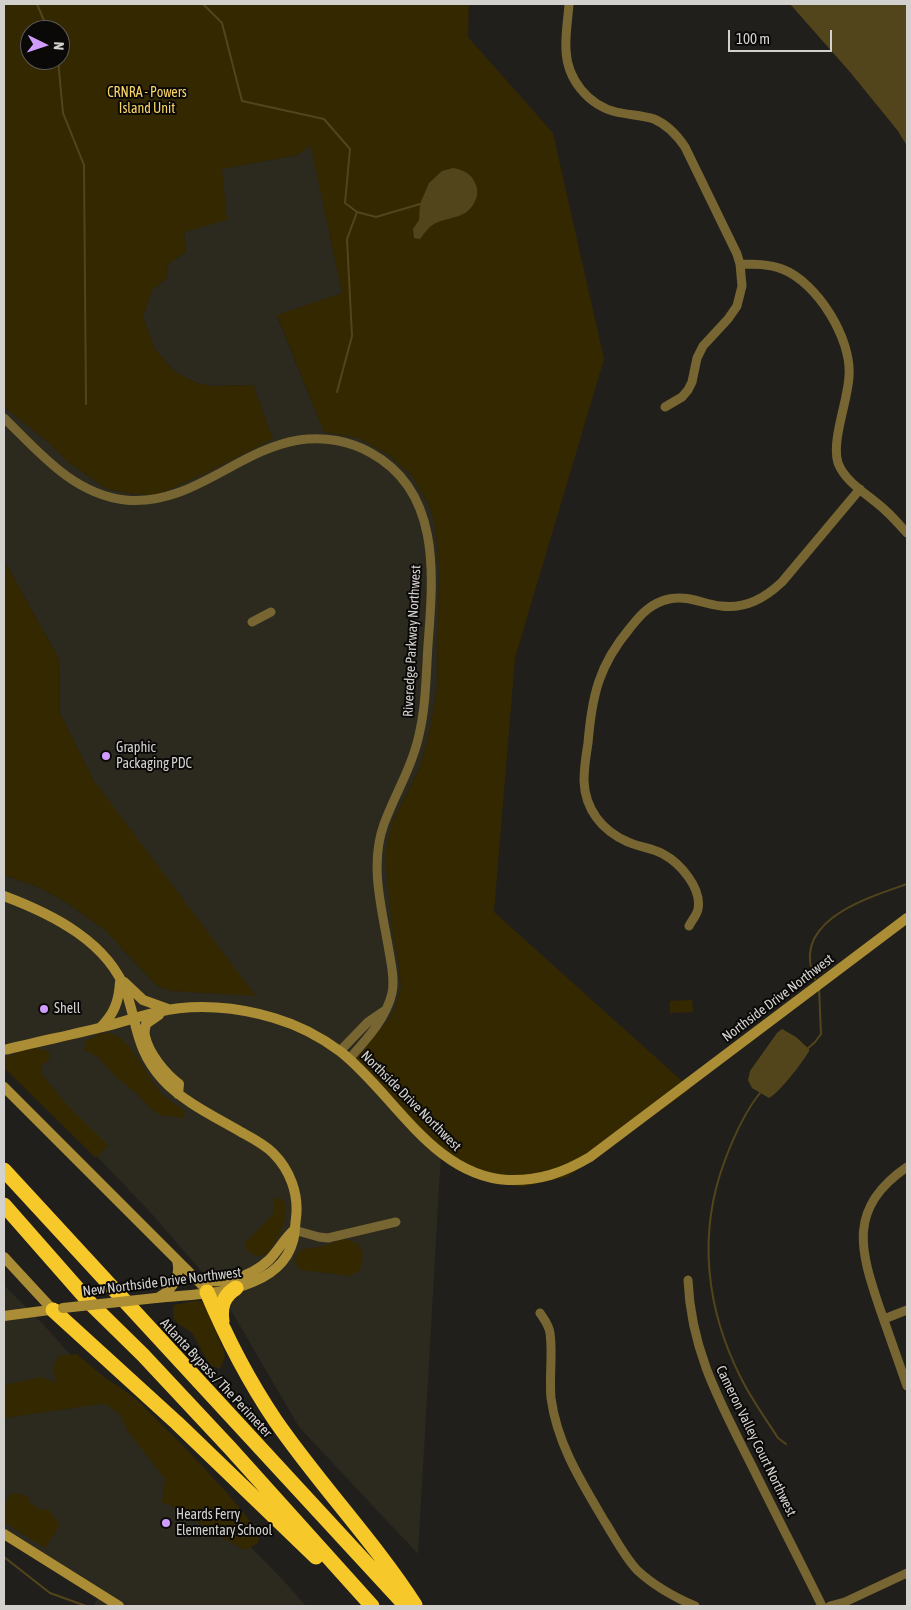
<!DOCTYPE html>
<style>
body{margin:0}
#map{position:relative;width:911px;height:1610px;overflow:hidden;background:#211f1b;font-family:"Asap Condensed",sans-serif}
canvas{display:block}
.frame{position:absolute;inset:0;border:5px solid #d2d1ce;pointer-events:none}
.north{position:absolute;left:20px;top:20px;width:50px;height:50px;box-sizing:border-box;background:#0a0908;border:1px solid #5a5957;border-radius:50%;rotate:94deg;font-size:14px;font-weight:700;line-height:20px;text-align:center;color:#d2d1ce}
.north::after{content:'';display:block;margin:auto;width:18px;height:22px;background:#d09dfe;clip-path:polygon(50% 0,100% 100%,50% 72%,0 100%)}
.scale{position:absolute;left:728px;top:30px;width:104px;height:22px;box-sizing:border-box;border:2px solid #d2d1ce;border-top:0;padding-left:6px;font-size:15px;line-height:18px;white-space:nowrap;color:#d2d1ce;-webkit-text-stroke:4px #0a0908;paint-order:stroke}
</style>
<div id="map">
<canvas width="911" height="1610"></canvas>
<div class="frame"></div>
<div class="north">N</div>
<div class="scale">100 m</div>
</div>
<script>
const c = document.querySelector('canvas').getContext('2d');
c.lineJoin = 'round';
function fill(path, color) { c.fillStyle = color; c.fill(path, 'evenodd'); }
function strokePath(path, color, width, dash) { c.strokeStyle = color; c.lineWidth = width; c.lineCap = dash ? 'butt' : 'round'; c.setLineDash(dash || []); c.stroke(path); }
function write(font, color, halo, rows, align = 'center') {
  c.font = font + ' "Asap Condensed",sans-serif'; c.lineWidth = 4; c.setLineDash([]); c.textBaseline = 'middle'; c.strokeStyle = halo; c.fillStyle = color; for (const [text, x, y, turn = 0] of rows) {
    c.save(); c.translate(x, y); c.rotate((+turn || 0) * Math.PI / 180); c.textAlign = isNaN(turn) ? turn : align; if (halo) c.strokeText(text, 0, 0); c.fillText(text, 0, 0); c.restore();
  }
}
fill(new Path2D(`
 M 311,144 L 342,293 L 277,316 L 324,432 L 359,438 L 389,455 L 412,476 L 429,505 L 435,524 L 439,567 L 437,687 L 430,729 L 420,767 L 392,823 L 392,928 L 398,958 L 401,988 L 394,1011 L 386,1023 L 441,1154 L 418,1554 L 299,1427 L 222,1295 L 150,1212 L 4,1059 L 4,875 L 41,888 L 67,903 L 106,931 L 156,985 L 171,991 L 216,993 L 94,781 L 60,713 L 59,659 L 4,560 L 4,407 L 47,441 L 68,462 L 107,489 L 132,494 L 273,439 L 253,385 L 214,386 L 196,383 L 174,371 L 155,349 L 143,317 L 152,290 L 166,279 L 168,264 L 186,252 L 184,232 L 222,169 L 298,155 Z
 M 4,1285 L 42,1323 L 156,1450 L 284,1581 L 306,1606 L 93,1606 L 100,1595 L 4,1531 Z`), '#2c291f');
fill(new Path2D(`
 M 4,4 L 469,4 L 468,37 L 553,133 L 604,359 L 515,658 L 494,912 L 691,1089 L 567,1177 L 521,1187 L 480,1180 L 441,1154 L 352,1058 L 386,1023 L 394,1011 L 401,988 L 398,958 L 392,928 L 385,855 L 392,823 L 420,767 L 430,729 L 437,687 L 439,567 L 435,524 L 429,505 L 412,476 L 389,455 L 359,438 L 324,432 L 277,315 L 342,293 L 311,147 L 307,148 L 298,155 L 222,169 L 227,220 L 184,232 L 186,252 L 168,264 L 166,279 L 152,290 L 143,317 L 155,349 L 174,371 L 196,383 L 214,386 L 253,385 L 273,439 L 202,475 L 156,495 L 132,494 L 107,489 L 68,462 L 47,441 L 4,407 ZM 30,30 L 60,30 L 60,60 L 30,60 Z
 M 4,560 L 59,659 L 60,713 L 94,781 L 256,996 L 171,991 L 156,985 L 106,931 L 67,903 L 41,888 L 4,875 Z
 M 692,1000 L 693,1012 L 670,1013 L 670,1001 Z
 M 108,1033 C 133,1037 146,1078 164,1096 C 169,1101 177,1105 183,1109 L 185,1112 L 183,1118 L 160,1115 L 150,1108 L 136,1093 L 116,1077 L 98,1057 L 84,1050 L 86,1041 L 99,1034 Z
 M 37,1048 L 49,1052 C 51,1059 48,1061 42,1065 L 41,1073 L 67,1105 L 108,1145 L 96,1158 L 4,1068 L 4,1058 L 22,1051 Z
 M 278,1197 L 286,1204 C 286,1224 279,1239 267,1254 L 256,1256 L 245,1249 L 245,1243 L 273,1214 L 274,1199 Z
 M 344,1239 L 358,1243 L 363,1255 L 360,1270 L 350,1276 L 301,1270 L 294,1262 C 298,1246 306,1249 320,1247 C 328,1245 336,1241 344,1239 Z
 M 193,1301 L 201,1301 C 207,1306 219,1341 224,1351 L 225,1357 L 220,1369 L 210,1365 C 204,1356 200,1346 194,1336 C 185,1323 169,1328 174,1305 Z
 M 77,1354 L 104,1377 L 121,1388 L 137,1400 L 191,1454 L 229,1495 L 260,1533 L 258,1543 L 245,1550 L 214,1533 L 179,1509 L 162,1502 L 165,1479 L 127,1430 L 121,1415 L 106,1404 L 100,1404 L 4,1418 L 4,1385 L 42,1377 L 57,1383 L 53,1369 L 58,1356 Z
 M 11,1493 L 19,1494 L 28,1497 L 30,1503 L 41,1510 L 48,1509 L 60,1525 L 45,1548 L 4,1522 L 4,1504 Z`), '#342801');
fill(new Path2D(`
 M 790,4 L 907,4 L 907,146 L 898,131 L 850,72 Z
 M 453,168 C 463,170 471,173 475,183 C 478,189 478,195 475,201 C 467,219 451,216 436,223 C 428,227 425,233 420,239 L 414,238 L 413,229 L 419,220 L 420,204 L 429,183 L 442,171 Z
 M 782,1029 L 796,1037 L 809,1049 L 809,1051 C 803,1062 779,1093 769,1098 L 752,1088 L 748,1080 L 750,1071 L 777,1033 Z`), '#53451b');
strokePath(new Path2D(`
 M 37,4 L 48,30
 M 203,4 L 222,23 L 242,101 L 324,119 L 350,149 L 345,203 L 357,212 L 376,217 L 420,204
 M 58,60 L 63,113 L 84,165 L 86,404
 M 337,392 L 352,336 L 347,239 L 357,212
 M 815,979 C 789,921 867,898 907,884
 M 806,1050 L 815,1042 L 821,1034 L 819,988
 M 760,1093 C 744,1113 734,1136 725,1160 C 697,1234 706,1310 742,1380 C 752,1400 766,1419 778,1438 L 786,1444
 M 4,1557 L 50,1593 L 86,1606`), '#53451b', 2);
strokePath(new Path2D(`
 M 569,4 C 568,19 565,35 566,50 C 567,79 588,105 616,112 C 629,115 642,115 654,119 C 668,125 677,135 685,147 L 737,254 L 740,264 L 742,286 L 737,306 L 728,319 L 703,346 L 697,358 L 692,382 L 688,390 L 682,397 L 665,407
 M 740,264 C 754,264 769,264 782,269 C 817,282 852,339 849,376 C 848,401 831,441 838,463 C 846,484 871,496 886,511 C 894,518 900,526 907,533
 M 4,418 C 39,452 73,494 125,500 C 191,507 237,450 299,440 C 324,436 350,441 371,453 C 442,492 433,577 428,645 C 426,675 426,706 419,735 C 412,767 395,794 384,824 C 369,865 382,909 389,951 C 391,964 395,979 392,993 C 386,1019 366,1040 349,1059
 M 252,622 L 271,612
 M 689,926 C 692,920 697,915 698,909 C 702,888 680,863 663,854 C 653,848 639,847 628,842 C 602,831 585,809 584,781 C 584,768 586,755 588,743 C 592,695 599,665 630,628 C 641,614 651,603 669,599 C 690,595 702,604 721,606 C 746,609 765,598 782,582 L 860,489
 M 340,1051 L 368,1022 L 384,1011
 M 907,1167 C 847,1208 860,1250 880,1309 C 889,1335 898,1360 907,1386
 M 294,1230 L 319,1237 L 328,1238 L 396,1222
 M 688,1280 C 691,1352 721,1404 752,1466 C 775,1513 799,1559 822,1606
 M 540,1313 C 544,1319 549,1325 550,1333 C 553,1354 549,1376 551,1398 C 557,1444 582,1483 605,1522 C 615,1538 624,1556 637,1570 C 654,1586 674,1597 695,1606
 M 884,1319 L 907,1310
 M 830,1606 L 845,1602 L 907,1573`), '#776632', 9);
strokePath(new Path2D(`
 M 4,896 C 52,914 109,942 127,994 C 138,1029 137,1051 163,1080 C 182,1101 217,1118 241,1132 C 252,1138 264,1144 273,1153 C 290,1170 299,1194 296,1218 C 295,1225 295,1234 293,1241 C 279,1294 199,1294 156,1298
 M 124,982 L 143,1000 L 168,1009
 M 159,1015 L 146,1024 C 145,1028 144,1032 145,1036 C 149,1054 165,1073 179,1084 L 178,1094
 M 101,1027 C 114,1014 119,1001 120,982
 M 4,1050 C 37,1042 70,1035 103,1027 C 122,1022 140,1016 158,1012 C 195,1003 238,1007 274,1018 C 298,1025 321,1037 341,1052 C 394,1094 433,1176 508,1180 C 539,1181 563,1173 590,1157 L 907,918
 M 4,1087 L 202,1285 L 207,1292
 M 4,1257 L 53,1310
 M 196,1278 C 220,1286 250,1278 269,1260 C 278,1251 284,1239 294,1230
 M 159,1297 C 174,1288 181,1277 177,1260
 M 4,1316 L 57,1309
 M 4,1534 L 119,1606`), '#aa8d34', 10);
strokePath(new Path2D(`
 M 4,1170 L 406,1606
 M 4,1205 L 91,1304 L 143,1355 L 230,1448 L 372,1606
 M 207,1292 C 226,1337 248,1380 275,1420 C 319,1484 373,1540 415,1605
 M 53,1310 L 177,1423 L 316,1557
 M 222,1321 C 220,1307 223,1296 236,1288`), '#f6c82a', 15);
strokePath(new Path2D(`
 M 63,1308 L 156,1298`), '#aa8d34', 10);
for (const [x, y, r, color] of [
 [106,756,5,"#d09dfe"],
 [44,1009,5,"#d09dfe"],
 [166,1523,5,"#d09dfe"]
]) { const dot = new Path2D(); dot.arc(x, y, r, 0, 2 * Math.PI); c.fillStyle = color; c.fill(dot); strokePath(dot, '#0a0908', 2); }
write('14px', '#f9d466', '#0a0908', [
 ["CRNRA - Powers",147,93],
 ["Island Unit",147,109]
]);
write('14px', '#d2d1ce', '#0a0908', [
 ["Riveredge Parkway Northwest",412,641,-87],
 ["Northside Drive Northwest",778,998,-37],
 ["Northside Drive Northwest",411,1101,45],
 ["New Northside Drive Northwest",162,1282,-7],
 ["Atlanta Bypass / The Perimeter",216,1378,47],
 ["Cameron Valley Court Northwest",756,1441,64]
]);
write('14px', '#d2d1ce', '#0a0908', [
 ["Graphic",116,748],
 ["Packaging PDC",116,764],
 ["Shell",54,1009],
 ["Heards Ferry",176,1515],
 ["Elementary School",176,1531]
], 'left');
</script>
